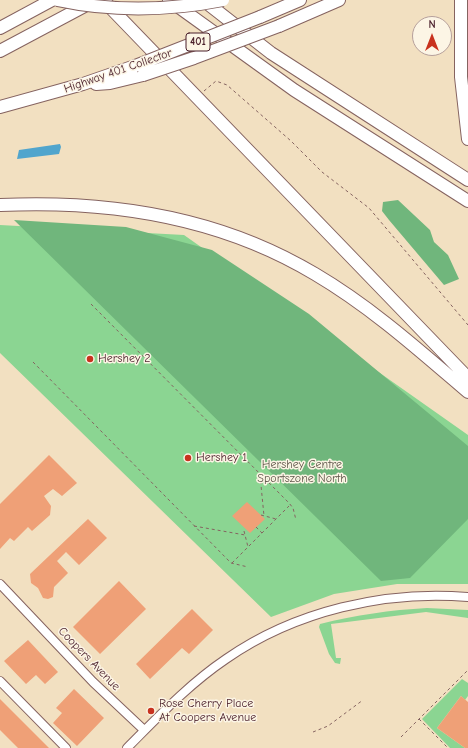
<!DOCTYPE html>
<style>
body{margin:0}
#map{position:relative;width:468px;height:748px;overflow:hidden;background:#f2e0c1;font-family:"Comic Neue",sans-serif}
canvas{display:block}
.north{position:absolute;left:412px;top:16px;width:40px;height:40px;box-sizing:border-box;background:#fcf5e5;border:1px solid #b59f9b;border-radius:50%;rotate:0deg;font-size:11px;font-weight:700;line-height:16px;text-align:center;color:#4a1f2b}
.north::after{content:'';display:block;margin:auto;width:14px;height:18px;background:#c8321e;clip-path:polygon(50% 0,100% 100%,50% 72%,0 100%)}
</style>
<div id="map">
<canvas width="468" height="748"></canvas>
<div class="north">N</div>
</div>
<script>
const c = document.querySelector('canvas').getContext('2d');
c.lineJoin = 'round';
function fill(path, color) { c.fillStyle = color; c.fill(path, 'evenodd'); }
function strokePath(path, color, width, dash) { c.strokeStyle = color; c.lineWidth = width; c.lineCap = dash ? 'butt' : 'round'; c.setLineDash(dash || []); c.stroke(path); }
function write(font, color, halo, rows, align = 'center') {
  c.font = font + ' "Comic Neue",sans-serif'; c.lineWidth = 3; c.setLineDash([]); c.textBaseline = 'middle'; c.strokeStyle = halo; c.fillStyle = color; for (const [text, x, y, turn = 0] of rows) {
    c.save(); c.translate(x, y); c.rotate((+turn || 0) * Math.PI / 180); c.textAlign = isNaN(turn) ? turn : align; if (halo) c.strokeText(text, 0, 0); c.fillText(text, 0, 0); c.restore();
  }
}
fill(new Path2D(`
 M 0,225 L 184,235 L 468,435 L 468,584 L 397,584 L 334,594 L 271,617 L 0,353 Z
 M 427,608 L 468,610 L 468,618 L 426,612 L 331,624 L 336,658 L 341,658 L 340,664 L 335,663 L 329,654 L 319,627 L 320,624 C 356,615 390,610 427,608 Z
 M 462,679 L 468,683 L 468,696 L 465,700 L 461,696 L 437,728 L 465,748 L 450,748 L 422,719 Z`), '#8bd592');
fill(new Path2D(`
 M 398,200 L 430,230 L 434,242 L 448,255 L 459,279 L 444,285 L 389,220 L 382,211 L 383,202 Z
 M 14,220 L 126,227 L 212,250 L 309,314 L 468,446 L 468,519 L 410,578 L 381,581 Z`), '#70b67c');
fill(new Path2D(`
 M 60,144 L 61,147 L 59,154 L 17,159 L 19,150 Z`), '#51a5cd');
fill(new Path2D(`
 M 49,455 L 77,483 L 62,496 L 53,489 L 44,496 L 51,506 L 50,515 L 32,531 L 28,527 L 14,541 L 10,538 L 0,549 L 0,504 Z
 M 247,502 L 265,519 L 250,533 L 232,516 Z
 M 88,519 L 107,538 L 79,565 L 66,552 L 57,561 L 68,573 L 54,587 L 53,597 L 48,599 L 43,598 L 38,588 L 31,583 L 30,574 Z
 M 119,581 L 146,609 L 100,654 L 73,627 Z
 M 192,609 L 213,630 L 189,654 L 182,648 L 150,679 L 136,664 Z
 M 28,640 L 58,672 L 45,684 L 36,675 L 26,684 L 4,661 Z
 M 74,689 L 104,718 L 77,746 L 53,723 L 62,713 L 56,708 Z
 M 461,696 L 468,702 L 468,748 L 465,748 L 437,728 Z
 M 0,699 L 49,748 L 18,748 L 0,730 Z`), '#efa077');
const minor = new Path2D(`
 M 0,584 L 93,682 L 144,730
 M 0,681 L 66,748
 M 127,748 C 158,717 189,684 226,659 C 295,611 385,590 468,597`);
const highway = new Path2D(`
 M 103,0 L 468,378
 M 169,0 L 294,90 L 468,201
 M 203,0 L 271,53 L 468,180
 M 461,0 L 461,77 L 468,139
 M 260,17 L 300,0
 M 279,26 L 339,0
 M 0,28 L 52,0
 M 0,51 L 92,2
 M 96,84 L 110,83 L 143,75
 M 0,107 L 83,84 L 135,66
 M 0,205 C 109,200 220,217 315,274 C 371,307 419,350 468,392`);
strokePath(minor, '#856360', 10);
strokePath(highway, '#856360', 14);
strokePath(new Path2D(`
 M 204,91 L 216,81 L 227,85 L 291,141 L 322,172 L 369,208 L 468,325
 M 91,304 L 289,503 L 293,508 L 296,520
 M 33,362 L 231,563 L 248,567
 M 260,475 L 264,516
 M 261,515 L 276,519
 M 194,526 L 245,535
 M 256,527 L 262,533
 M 244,531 L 248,547
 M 232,563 L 289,506
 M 419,719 L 448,748
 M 313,732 L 328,726 L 363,700
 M 401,737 L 468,670`), '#856360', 1, [3, 3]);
strokePath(minor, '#fff', 8);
strokePath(highway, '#fff', 12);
const highwayBridge = new Path2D(`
 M 57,0 C 113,12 167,11 223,0
 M 135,66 L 260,17
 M 143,75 L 194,58 L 279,26`);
strokePath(highwayBridge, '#856360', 14, []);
strokePath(highwayBridge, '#fff', 12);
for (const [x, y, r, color] of [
 [90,359,4,"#c8321e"],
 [188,458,4,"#c8321e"],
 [151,711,4,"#c8321e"]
]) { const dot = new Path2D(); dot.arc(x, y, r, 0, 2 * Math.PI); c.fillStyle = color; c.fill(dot); strokePath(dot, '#fcf5e5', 1.5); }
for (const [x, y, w] of [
 [198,42,24]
]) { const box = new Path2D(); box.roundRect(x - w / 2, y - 9, w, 18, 3); c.fillStyle = '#fcf5e5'; c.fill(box); strokePath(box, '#4a1f2b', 1); }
write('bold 11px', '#4a1f2b', null, [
 ["401",198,42]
]);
write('12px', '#4a1f2b', '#fcf5e5', [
 ["Highway 401 Collector",118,71,-19],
 ["Coopers Avenue",89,659,46]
]);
write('12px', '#4a1f2b', '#fcf5e5', [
 ["Hershey 2",98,359],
 ["Hershey 1",196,458],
 ["Rose Cherry Place",159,704],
 ["At Coopers Avenue",159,718]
], 'left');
write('12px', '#5e564a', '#fcf5e5', [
 ["Hershey Centre",302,465],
 ["Sportszone North",302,479]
]);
</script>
